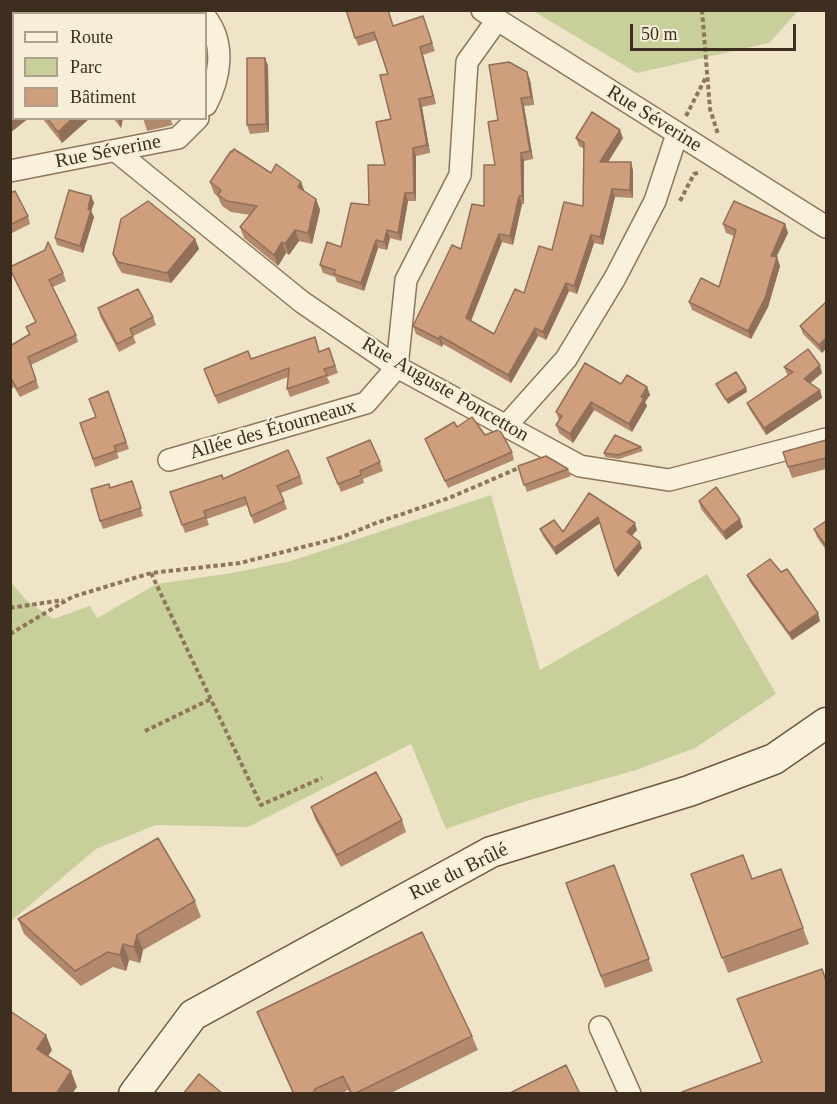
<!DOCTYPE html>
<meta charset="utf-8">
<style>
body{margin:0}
#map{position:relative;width:837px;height:1104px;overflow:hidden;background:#f0e4c8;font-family:"Times New Roman",serif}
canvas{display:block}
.frame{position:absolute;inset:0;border:12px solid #3d2e20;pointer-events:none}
.legend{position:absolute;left:12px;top:12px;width:195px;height:108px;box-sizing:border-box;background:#f7eed8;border:2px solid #ada18e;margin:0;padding:8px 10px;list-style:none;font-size:18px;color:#3d2e20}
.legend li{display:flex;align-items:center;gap:12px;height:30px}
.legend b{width:30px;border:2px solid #ada18e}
.scale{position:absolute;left:630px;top:24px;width:166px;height:27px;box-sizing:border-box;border:3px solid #3d2e20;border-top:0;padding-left:8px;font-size:18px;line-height:21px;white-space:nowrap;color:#3d2e20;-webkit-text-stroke:4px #f7eed8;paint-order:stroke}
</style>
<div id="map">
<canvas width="837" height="1104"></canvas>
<div class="frame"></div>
<ul class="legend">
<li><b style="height:8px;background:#faf1dc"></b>Route</li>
<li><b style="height:16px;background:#c9cf9b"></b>Parc</li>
<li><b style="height:16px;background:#cf9f7d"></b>Bâtiment</li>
</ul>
<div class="scale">50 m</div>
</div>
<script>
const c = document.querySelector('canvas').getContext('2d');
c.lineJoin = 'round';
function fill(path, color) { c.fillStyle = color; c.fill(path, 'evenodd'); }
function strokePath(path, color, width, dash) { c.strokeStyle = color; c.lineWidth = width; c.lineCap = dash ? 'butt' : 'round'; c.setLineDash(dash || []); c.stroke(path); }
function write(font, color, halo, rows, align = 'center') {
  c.font = font + ' "Times New Roman",serif'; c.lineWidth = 5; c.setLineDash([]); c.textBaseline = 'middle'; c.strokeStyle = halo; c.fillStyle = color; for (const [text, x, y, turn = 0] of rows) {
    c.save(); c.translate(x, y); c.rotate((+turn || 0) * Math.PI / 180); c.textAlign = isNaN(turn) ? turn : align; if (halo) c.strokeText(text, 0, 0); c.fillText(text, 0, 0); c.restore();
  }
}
fill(new Path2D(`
 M 533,11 L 798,11 L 769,43 L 637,73 Z
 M 491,495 L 540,670 L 707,574 L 776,694 L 695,748 L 636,770 L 523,802 L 446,829 L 411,744 L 248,827 L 156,825 L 96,849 L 11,921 L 11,582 L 26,600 L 53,619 L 90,606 L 97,618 L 157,584 L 232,573 L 291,561 Z`), '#c9cf9b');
const minor = new Path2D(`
 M 482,10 L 826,227
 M 206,18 C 226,44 220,78 206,105
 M 116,151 L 302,302 L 397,367 L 580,466 L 669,480 L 826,439
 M 10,171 L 178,138 L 198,118
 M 397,367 L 406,280 L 460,175 L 467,62 L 497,20
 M 506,426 L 566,359 L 615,278 L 655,201 L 677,134
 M 169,460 L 366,403 L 397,367
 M 600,1027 L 630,1094`);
const secondary = new Path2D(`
 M 134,1094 L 193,1015 L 491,852 L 689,791 L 774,759 L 826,723`);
strokePath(minor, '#8d765c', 24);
strokePath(secondary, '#6f573f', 33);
strokePath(new Path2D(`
 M 702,10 L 710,109 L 718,134
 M 686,116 L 706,77
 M 680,201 L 694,174 L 701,172
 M 151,573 L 261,805 L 322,778
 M 10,608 L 63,600
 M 10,634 L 72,597 L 151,573 L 240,563 L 342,537 L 376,523 L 449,498 L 521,467
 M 145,731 L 211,699`), '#8d765c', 4, [4.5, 3]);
strokePath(minor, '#faf1dc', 21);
strokePath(secondary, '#faf1dc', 30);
fill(new Path2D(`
 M 346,10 L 393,26 L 423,16 L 435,51 L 423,55 L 436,104 L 422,107 L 430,153 L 416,156 L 416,201 L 408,201 L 401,241 L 390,238 L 387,250 L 378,248 L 364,291 L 337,282 L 335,277 L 323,273 L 320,265 L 341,247 L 369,205 L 385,165 L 391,119 L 388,74 L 377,40 L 358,46 Z
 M 265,58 L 268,66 L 269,132 L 250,134 L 247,125 Z
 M 527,72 L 530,80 L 534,105 L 524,106 L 533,159 L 524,161 L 524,204 L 522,204 L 513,245 L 502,242 L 471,321 L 494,334 L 524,293 L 583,206 L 584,149 L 579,146 L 576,138 L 623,138 L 608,162 L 633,170 L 633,198 L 615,197 L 603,245 L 594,243 L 577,294 L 569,291 L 546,340 L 538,336 L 511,383 L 443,344 L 442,347 L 416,334 L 413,326 L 461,249 L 484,206 L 495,165 Z
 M 42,118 L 90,118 L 62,143 Z
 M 113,118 L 123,118 L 121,128 Z
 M 143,118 L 170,118 L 173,125 L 147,131 Z
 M 271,173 L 301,182 L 305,192 L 316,199 L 320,210 L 312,244 L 299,241 L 289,255 L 286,253 L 278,266 L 244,238 L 240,227 L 250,215 L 231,212 L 222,206 L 218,197 L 214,193 L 210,182 Z
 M 10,193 L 28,216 L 30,224 L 10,234 Z
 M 91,196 L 94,203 L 91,211 L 94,217 L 83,253 L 57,245 L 55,238 Z
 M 723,224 L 785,224 L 788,233 L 776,257 L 780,266 L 768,307 L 751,339 L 692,310 L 689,302 L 719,287 L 734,236 L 726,233 Z
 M 195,239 L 199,249 L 171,283 L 122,273 L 117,265 L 113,254 Z
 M 10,270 L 63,273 L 66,281 L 53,287 L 76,335 L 78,342 L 31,365 L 39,388 L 20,397 L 14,387 L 10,390 L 10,346 L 29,335 L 26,327 L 36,322 Z
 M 826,302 L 822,353 L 803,334 L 800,326 Z
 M 98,308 L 153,317 L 156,325 L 133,336 L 136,343 L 119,352 L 100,316 Z
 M 329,348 L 338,373 L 327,377 L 330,383 L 290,397 L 287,389 L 288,377 L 218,404 L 204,369 L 251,359 L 320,352 Z
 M 784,367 L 822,373 L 810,383 L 820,390 L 822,398 L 766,435 L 750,410 L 747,403 L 788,375 L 787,374 Z
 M 621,384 L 647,387 L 650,395 L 645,402 L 647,406 L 632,432 L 594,410 L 573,443 L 559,433 L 556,425 L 559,420 L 556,412 Z
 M 108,391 L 129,449 L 117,453 L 119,458 L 95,467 L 80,423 L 96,417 Z
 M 457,427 L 485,435 L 512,452 L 514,460 L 448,488 L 425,439 Z
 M 826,440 L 826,469 L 792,478 L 788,467 Z
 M 641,447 L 643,451 L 619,459 L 605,457 L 604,453 Z
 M 327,458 L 380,462 L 383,471 L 363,479 L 364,483 L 341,492 Z
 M 518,466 L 568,469 L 571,476 L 527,492 Z
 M 300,476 L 303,484 L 281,493 L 287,509 L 254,524 L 247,505 L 207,519 L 209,525 L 185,533 L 170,492 L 223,479 Z
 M 132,481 L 143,516 L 103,529 L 100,521 L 110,488 Z
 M 589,493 L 637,530 L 632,536 L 642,548 L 618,577 L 600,523 L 556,555 L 543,536 L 540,529 L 563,532 Z
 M 699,501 L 743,527 L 726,540 L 701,509 Z
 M 826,521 L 826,550 L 817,537 L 814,529 Z
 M 747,575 L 820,621 L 792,640 L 750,582 Z
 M 311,807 L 402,820 L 406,832 L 341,867 L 315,819 Z
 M 614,865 L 653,971 L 605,988 L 566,883 Z
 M 781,869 L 809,944 L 728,973 L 691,874 L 752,879 Z
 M 195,901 L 201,917 L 143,950 L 140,963 L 129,960 L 126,971 L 113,967 L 81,986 L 24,934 L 18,919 Z
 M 257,1012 L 472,1036 L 478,1050 L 389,1094 L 350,1094 L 348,1090 L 341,1094 L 293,1094 L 263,1027 Z`), '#b2896c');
fill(new Path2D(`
 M 420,47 L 423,55 L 436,104 L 433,96 Z
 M 265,58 L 268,66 L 269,132 L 266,124 Z
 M 527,72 L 530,80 L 534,105 L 531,97 Z
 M 521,98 L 524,106 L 533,159 L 530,151 Z
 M 419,99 L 422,107 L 430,153 L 427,145 Z
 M 14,116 L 14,118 L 29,118 L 10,133 L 10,119 Z
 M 73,118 L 90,118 L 62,143 L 58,132 Z
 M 117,118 L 123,118 L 121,128 Z
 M 620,130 L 623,138 L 603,170 L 600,162 Z
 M 413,148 L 416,156 L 416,201 L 414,193 Z
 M 521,153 L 524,161 L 524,204 L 522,196 Z
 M 631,162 L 633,170 L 633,198 L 630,190 Z
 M 301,182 L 305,193 L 298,187 Z
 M 612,189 L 615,197 L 603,245 L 600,237 Z
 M 405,193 L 408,201 L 401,241 L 398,233 Z
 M 91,196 L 94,203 L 91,211 L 94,217 L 83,253 L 80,246 L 88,209 Z
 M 519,196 L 522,204 L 513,245 L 510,236 Z
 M 316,199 L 320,210 L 312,244 L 308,233 Z
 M 785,224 L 788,233 L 773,264 L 771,256 Z
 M 295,230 L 299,241 L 289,255 L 285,244 Z
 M 387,230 L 390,238 L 387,250 L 384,242 Z
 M 499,234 L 502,242 L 469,326 L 466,318 Z
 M 591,235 L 594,243 L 577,294 L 574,286 Z
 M 195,239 L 199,249 L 171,283 L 167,273 Z
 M 376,240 L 378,248 L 364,291 L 361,283 Z
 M 282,242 L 286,253 L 278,266 L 274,255 Z
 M 777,257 L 780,266 L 768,307 L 751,339 L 748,331 Z
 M 566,283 L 569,291 L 546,340 L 543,332 Z
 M 535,328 L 538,336 L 511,383 L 508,375 Z
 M 440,336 L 443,344 L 442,347 L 439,339 Z
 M 826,338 L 826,349 L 822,353 L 819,345 Z
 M 820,365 L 822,373 L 807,386 L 804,379 Z
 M 647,387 L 650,395 L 645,402 L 647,406 L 632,432 L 629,424 L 641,397 Z
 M 746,388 L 747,392 L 728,404 L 726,400 Z
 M 820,390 L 822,398 L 766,435 L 764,428 Z
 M 591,402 L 594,410 L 573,443 L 570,434 Z
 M 598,517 L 600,523 L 556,555 L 554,548 Z
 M 740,519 L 743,527 L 726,540 L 723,532 Z
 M 635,523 L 637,530 L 629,538 L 627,532 Z
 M 640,542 L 642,548 L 618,577 L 615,571 Z
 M 818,613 L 820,621 L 792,640 L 789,633 Z
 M 137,935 L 143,950 L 140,963 L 134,947 Z
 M 123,944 L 129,960 L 126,971 L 120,955 Z
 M 46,1035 L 52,1050 L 43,1064 L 37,1049 Z
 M 71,1071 L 77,1087 L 72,1094 L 56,1094 Z`), '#916f58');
const building = new Path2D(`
 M 40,10 L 107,10 L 110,14 L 36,14 Z
 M 346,10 L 388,10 L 393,26 L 423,16 L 432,43 L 420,47 L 433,96 L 419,99 L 427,145 L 413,148 L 414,193 L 405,193 L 398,233 L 387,230 L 384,242 L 376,240 L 361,283 L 334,274 L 335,270 L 320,265 L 327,242 L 341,247 L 351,203 L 369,205 L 368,165 L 385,165 L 376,122 L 391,119 L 380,75 L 388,74 L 374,32 L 355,38 Z
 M 14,34 L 14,116 L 10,119 L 10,37 Z
 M 247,58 L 265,58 L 266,124 L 247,125 Z
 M 509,62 L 527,72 L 531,97 L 521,98 L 530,151 L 521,153 L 522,196 L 519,196 L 510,236 L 499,234 L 466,318 L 494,334 L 515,289 L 524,293 L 539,246 L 552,250 L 564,202 L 583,206 L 584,143 L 576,138 L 592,112 L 620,130 L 600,162 L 631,162 L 630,190 L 612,189 L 600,237 L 591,235 L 574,286 L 566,283 L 543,332 L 535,328 L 508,375 L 440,336 L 439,339 L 413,326 L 452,245 L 461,249 L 472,204 L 484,206 L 484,165 L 495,165 L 488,122 L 498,120 L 489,65 Z
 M 47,118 L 73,118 L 58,132 Z
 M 234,149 L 271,173 L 276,164 L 301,182 L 298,187 L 316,199 L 308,233 L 295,230 L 285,244 L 282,242 L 274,255 L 240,227 L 257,206 L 227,201 L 218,195 L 221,190 L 210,182 L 231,151 L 232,152 Z
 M 69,190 L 91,196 L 88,209 L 91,210 L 80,246 L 55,238 Z
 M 15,191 L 28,216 L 10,225 L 10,193 Z
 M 148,201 L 195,239 L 167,273 L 118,262 L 113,254 L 121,219 Z
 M 734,201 L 785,224 L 771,256 L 777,257 L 765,298 L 748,331 L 689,302 L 701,278 L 719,287 L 736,230 L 723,224 Z
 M 48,242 L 63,273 L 49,280 L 76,335 L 28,357 L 36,380 L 17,389 L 12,380 L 10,380 L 10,346 L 30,334 L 26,327 L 36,322 L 10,269 L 10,267 L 45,250 Z
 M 138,289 L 153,317 L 130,329 L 133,336 L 117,344 L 98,308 Z
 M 826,302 L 826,338 L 819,345 L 800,326 Z
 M 315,337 L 319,352 L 329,348 L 335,366 L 324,369 L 327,375 L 287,389 L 289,368 L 215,396 L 204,369 L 248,351 L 251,359 Z
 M 808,349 L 820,365 L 804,379 L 820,390 L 764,428 L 747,403 L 793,372 L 784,367 Z
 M 585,363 L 621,384 L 627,375 L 647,387 L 641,397 L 644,398 L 629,424 L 591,402 L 570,434 L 556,425 L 562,416 L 556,412 Z
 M 736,372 L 746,388 L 726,400 L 716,384 Z
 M 108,391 L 126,442 L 114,446 L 116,451 L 93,459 L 80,423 L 96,417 L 89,399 Z
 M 472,417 L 485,435 L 498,430 L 501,432 L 512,452 L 445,481 L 425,439 L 454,422 L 457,427 Z
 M 615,435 L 641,447 L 618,455 L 604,453 Z
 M 370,440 L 380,462 L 360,471 L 361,475 L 338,484 L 327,458 Z
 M 826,440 L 826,461 L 826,458 L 788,467 L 783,452 Z
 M 288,450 L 300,476 L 277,486 L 284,501 L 251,516 L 245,497 L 204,511 L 206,517 L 182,525 L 170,492 L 222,475 L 223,479 Z
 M 546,456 L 568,469 L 524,485 L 518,466 Z
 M 132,481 L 141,508 L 100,521 L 91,489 L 109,484 L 110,488 Z
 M 716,487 L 740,519 L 723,532 L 699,501 Z
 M 589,493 L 635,523 L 627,532 L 640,542 L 615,571 L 598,517 L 554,548 L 540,529 L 554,520 L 563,532 Z
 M 826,521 L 826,546 L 814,529 Z
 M 770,559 L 781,572 L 787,569 L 818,613 L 789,633 L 747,575 Z
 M 376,772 L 402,820 L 337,855 L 311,807 Z
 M 158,838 L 195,901 L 137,935 L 134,947 L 123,944 L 120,955 L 108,952 L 75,971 L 18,919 Z
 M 743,855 L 752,879 L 781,869 L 803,928 L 722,958 L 691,874 Z
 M 614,865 L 649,959 L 601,976 L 566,883 Z
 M 422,932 L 472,1036 L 354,1094 L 352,1094 L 343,1076 L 315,1089 L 313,1094 L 294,1094 L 257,1012 Z
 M 822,969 L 826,981 L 826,1094 L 682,1094 L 682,1092 L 762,1062 L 737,999 Z
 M 10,1011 L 46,1035 L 37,1049 L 71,1071 L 56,1094 L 10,1094 Z
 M 566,1065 L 580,1094 L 508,1094 Z
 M 199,1074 L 223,1094 L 183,1094 Z`);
fill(building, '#cf9f7d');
strokePath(building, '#916f58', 1.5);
write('20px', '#3d2e20', '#f7eed8', [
 ["Rue Séverine",654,119,32],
 ["Rue Séverine",108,152,-11],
 ["Rue Auguste Poncetton",445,390,30],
 ["Allée des Étourneaux",273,430,-16],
 ["Rue du Brûlé",459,872,-26]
]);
</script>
